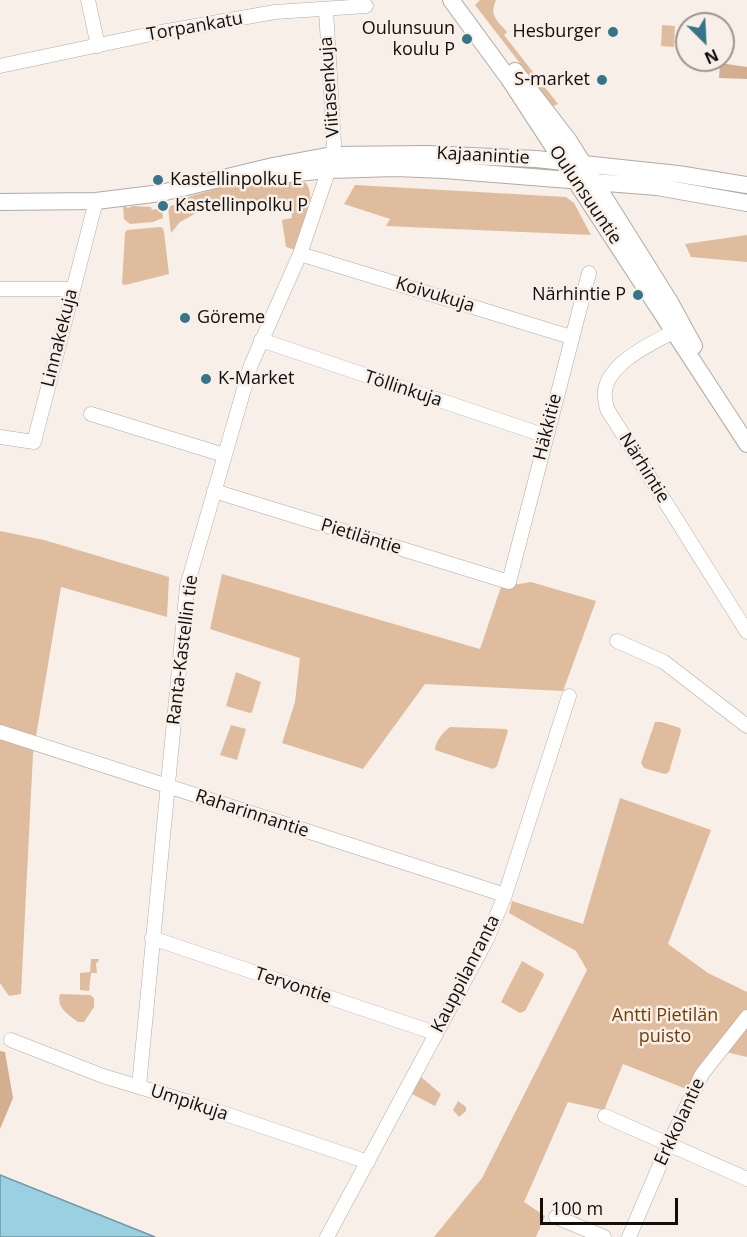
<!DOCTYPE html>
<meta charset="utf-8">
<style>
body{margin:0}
#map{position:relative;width:747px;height:1237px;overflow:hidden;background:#f7efe8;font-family:"Open Sans",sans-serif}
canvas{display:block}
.north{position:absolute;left:675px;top:12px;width:60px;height:60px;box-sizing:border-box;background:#f7efe8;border:2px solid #9b9590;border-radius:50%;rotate:156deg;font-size:16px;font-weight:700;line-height:24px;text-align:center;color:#110e0c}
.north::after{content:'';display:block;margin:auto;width:21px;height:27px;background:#357489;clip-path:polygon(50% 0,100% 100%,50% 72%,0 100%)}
.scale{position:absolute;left:540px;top:1198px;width:138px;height:27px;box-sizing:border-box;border:3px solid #110e0c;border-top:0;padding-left:8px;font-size:18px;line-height:21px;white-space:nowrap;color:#110e0c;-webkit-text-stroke:4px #f7efe8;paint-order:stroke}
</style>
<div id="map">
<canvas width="747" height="1237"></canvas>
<div class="north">N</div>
<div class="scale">100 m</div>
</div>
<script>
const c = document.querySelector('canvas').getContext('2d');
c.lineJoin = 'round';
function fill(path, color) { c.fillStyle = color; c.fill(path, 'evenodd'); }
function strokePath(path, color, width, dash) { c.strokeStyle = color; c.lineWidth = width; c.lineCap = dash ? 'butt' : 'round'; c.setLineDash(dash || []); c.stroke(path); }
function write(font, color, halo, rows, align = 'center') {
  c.font = font + ' "Open Sans",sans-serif'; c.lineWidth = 5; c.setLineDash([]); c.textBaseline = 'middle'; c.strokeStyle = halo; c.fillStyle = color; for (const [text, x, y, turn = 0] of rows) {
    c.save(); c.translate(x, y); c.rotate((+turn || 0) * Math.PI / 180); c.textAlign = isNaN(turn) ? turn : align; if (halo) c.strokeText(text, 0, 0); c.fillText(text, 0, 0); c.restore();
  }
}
fill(new Path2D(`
 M 480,0 L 496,0 C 489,16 497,20 507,32 L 504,35 L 558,104 L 553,106 L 475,5 Z
 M 662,25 L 675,26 L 674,47 L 661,46 Z
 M 295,179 L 306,183 C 318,198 302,233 296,250 L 286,247 L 282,220 L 292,218 L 290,200 L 198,212 L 180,222 L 171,233 L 168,207 L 176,204 L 177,200 L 219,188 Z
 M 355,185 L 566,197 L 574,203 L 591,235 L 386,226 L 390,219 L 344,204 Z
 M 123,205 L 128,208 L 133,206 L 151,207 L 152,210 L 162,208 L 163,218 L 153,222 L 130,224 L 124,219 Z
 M 160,227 L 163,228 L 164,232 L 169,274 L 125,285 L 122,284 L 125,233 L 127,230 Z
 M 747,235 L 747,262 L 691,257 L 685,244 Z
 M 0,531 L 44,540 L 169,577 L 167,617 L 61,587 L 33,754 L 21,994 L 9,996 L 0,983 Z
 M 222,574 L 480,649 L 501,587 L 531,582 L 596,601 L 563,691 L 425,684 L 363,769 L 282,743 L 295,702 L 300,658 L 210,629 Z
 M 236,672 L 261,682 L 252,712 L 250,713 L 226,706 Z
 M 655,722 L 661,722 L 680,728 L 681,731 L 669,772 L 665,774 L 644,768 L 641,763 Z
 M 231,725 L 246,729 L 237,760 L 220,755 Z
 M 450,727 L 506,729 L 508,731 L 497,766 L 493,769 L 435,750 C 435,742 443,732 450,727 Z
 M 620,798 L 711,830 L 668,944 L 708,973 L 747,992 L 747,1057 L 713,1049 L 689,1090 L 623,1064 L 604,1110 L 568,1102 L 524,1202 L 545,1216 L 536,1237 L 434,1237 L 482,1178 L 587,970 L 576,951 L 509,913 L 512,901 L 583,924 Z
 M 91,959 L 99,959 L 98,962 L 96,963 L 97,973 L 91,973 L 89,991 L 80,990 L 80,973 L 90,972 Z
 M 522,961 L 543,973 L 544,975 L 525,1011 L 520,1013 L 501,1002 Z
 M 60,994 L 90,995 L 94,998 L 94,1007 L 84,1022 L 78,1022 C 68,1014 56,1008 60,994 Z
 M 420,1076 L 441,1094 L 435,1106 L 412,1094 L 411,1090 Z
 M 458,1101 L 466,1107 L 466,1111 L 459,1117 L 453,1110 Z`), '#dfbc9d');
fill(new Path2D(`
 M 720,63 L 747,67 L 747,79 L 719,78 Z
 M 0,1051 L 5,1052 L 13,1098 L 0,1129 Z`), '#d3af8f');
const water = new Path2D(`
 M 0,1175 L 155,1237 L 0,1237 Z`);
fill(water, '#9bd0e3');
strokePath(water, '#7296a2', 1.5);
const minor = new Path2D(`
 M 88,0 L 98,46
 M 0,66 L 156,33 L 275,12 L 366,6
 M 300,254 L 571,337
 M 0,289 L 72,289
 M 682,327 C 658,341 609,360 605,391 C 604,396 606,404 607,409 L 747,632
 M 261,340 L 546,436
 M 91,414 L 224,455
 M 0,437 L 34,442 L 96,201
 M 214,491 L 509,582 L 589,273
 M 617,641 L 664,662 L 747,726
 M 0,732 L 505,895
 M 152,938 L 435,1033
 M 11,1040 L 103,1076 L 199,1105 L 368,1162
 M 139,1086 L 187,586 L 251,365 L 300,254 L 331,163 L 334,144 L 326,10
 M 605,1116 L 747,1179
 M 556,1217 L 604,1237
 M 327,1237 L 487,939 L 505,895 L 569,696
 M 629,1237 L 668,1146 L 702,1074 L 747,1017`);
const major = new Path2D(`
 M 451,0 L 509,79 L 747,444
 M 515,71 L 569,141 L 670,302 L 694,346
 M 278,175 L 328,170 L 396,168 L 444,170 L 657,187 L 747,203
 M 0,202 L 96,201 L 161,193 L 273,166 L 332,155 L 427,154 L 536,159 L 678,174 L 747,185`);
strokePath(minor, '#b2aba4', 15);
strokePath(major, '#b2aba4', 18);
strokePath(minor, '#fff', 14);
strokePath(major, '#fff', 16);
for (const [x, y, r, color] of [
 [613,32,6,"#357489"],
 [467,39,6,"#357489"],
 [602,80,6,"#357489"],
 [158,180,6,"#357489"],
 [163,206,6,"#357489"],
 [638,295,6,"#357489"],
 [185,318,6,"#357489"],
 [206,379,6,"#357489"]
]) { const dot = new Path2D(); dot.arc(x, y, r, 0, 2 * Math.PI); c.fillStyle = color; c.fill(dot); strokePath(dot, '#f7efe8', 2); }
write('18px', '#110e0c', '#f7efe8', [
 ["Torpankatu",195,27,-10],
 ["Viitasenkuja",330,87,-94],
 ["Kajaanintie",483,156,3],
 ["Oulunsuuntie",585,195,56],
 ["Koivukuja",435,295,17],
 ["Linnakekuja",60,338,-76],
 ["Töllinkuja",403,389,18],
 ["Häkkitie",548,427,-76],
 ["Närhintie",644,468,58],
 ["Pietiläntie",361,537,17],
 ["Ranta-Kastellin tie",183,650,-83],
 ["Raharinnantie",252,814,18],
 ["Kauppilanranta",466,974,-63],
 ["Tervontie",293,986,18],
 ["Umpikuja",189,1103,18],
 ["Erkkolantie",680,1122,-65]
]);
write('18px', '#110e0c', '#f7efe8', [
 ["Oulunsuun",455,29],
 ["koulu P",455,50],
 ["Hesburger",601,32],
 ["S-market",590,80],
 ["Kastellinpolku E",170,180,"left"],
 ["Kastellinpolku P",175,206,"left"],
 ["Närhintie P",626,295],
 ["Göreme",197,318,"left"],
 ["K-Market",218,379,"left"]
], 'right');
write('18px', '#6d3f06', '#f7efe8', [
 ["Antti Pietilän",665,1016],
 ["puisto",665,1037]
]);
</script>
